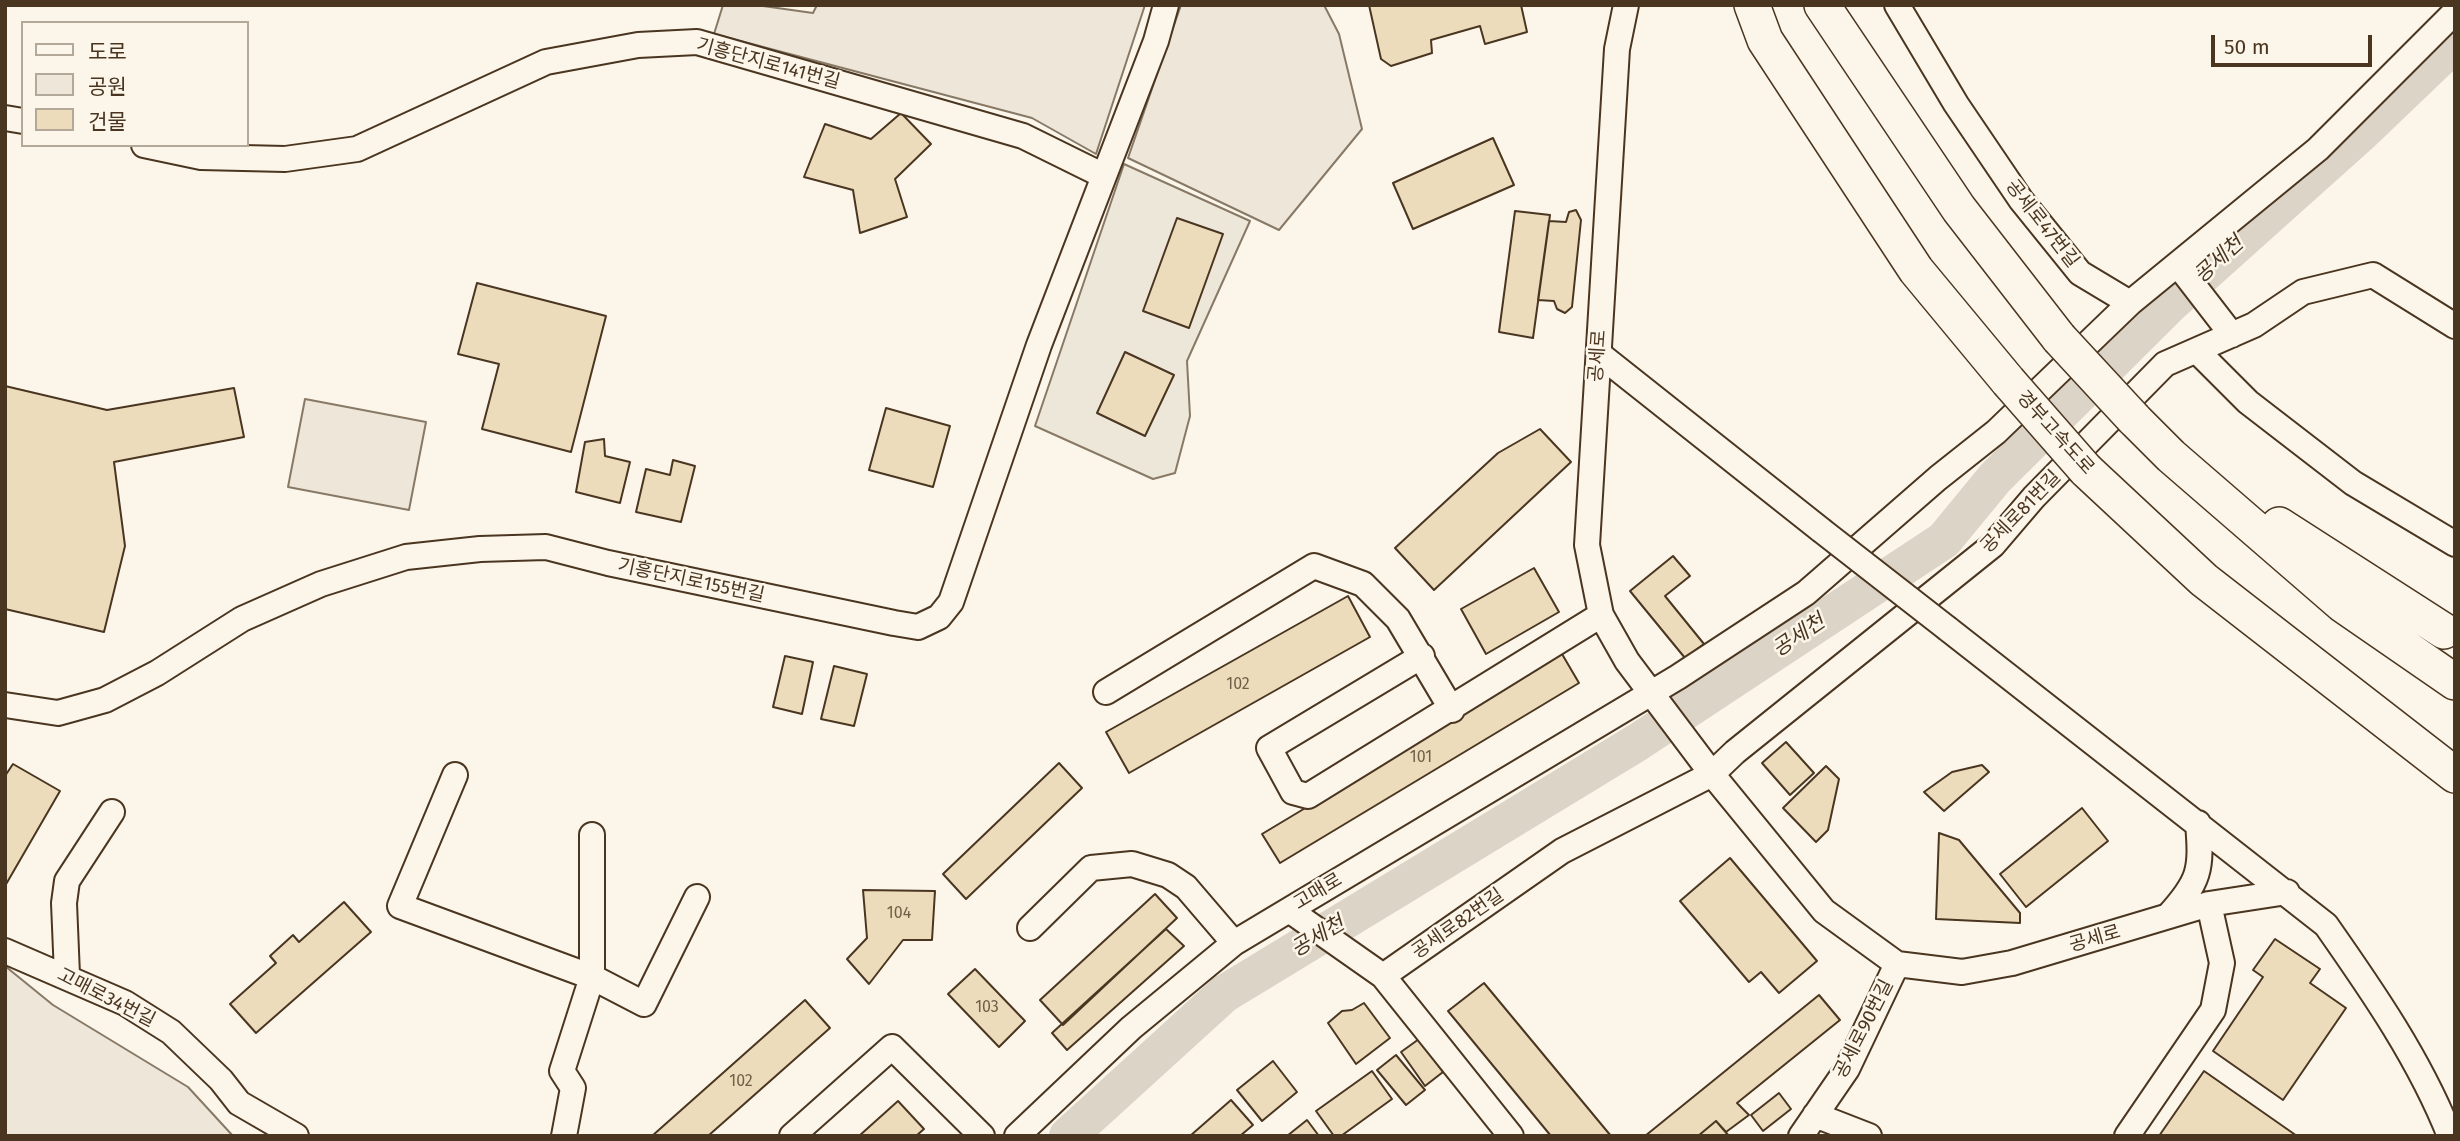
<!DOCTYPE html>
<meta charset="utf-8">
<style>
body{margin:0}
#map{position:relative;width:2460px;height:1141px;overflow:hidden;background:#fbf6e9;font-family:"Fira Sans","Noto Sans KR",sans-serif}
canvas{display:block}
.frame{position:absolute;inset:0;border:7px solid #4a3520;pointer-events:none}
.legend{position:absolute;left:21px;top:21px;width:228px;height:126px;box-sizing:border-box;background:#fbf6e9;border:2px solid #b4a999;margin:0;padding:9px 12px;list-style:none;font-size:21px;color:#4a3520}
.legend li{display:flex;align-items:center;gap:14px;height:35px}
.legend b{width:35px;border:2px solid #b4a999}
.scale{position:absolute;left:2211px;top:35px;width:161px;height:32px;box-sizing:border-box;border:4px solid #4a3520;border-top:0;padding-left:9px;font-size:21px;line-height:24px;white-space:nowrap;color:#4a3520;-webkit-text-stroke:5px #fbf6e9;paint-order:stroke}
</style>
<div id="map">
<canvas width="2460" height="1141"></canvas>
<div class="frame"></div>
<ul class="legend">
<li><b style="height:9px;background:#fbf6e9"></b>도로</li>
<li><b style="height:19px;background:#ede6d9"></b>공원</li>
<li><b style="height:19px;background:#ecdcbc"></b>건물</li>
</ul>
<div class="scale">50 m</div>
</div>
<script>
const c = document.querySelector('canvas').getContext('2d');
c.lineJoin = 'round';
function fill(path, color) { c.fillStyle = color; c.fill(path, 'evenodd'); }
function strokePath(path, color, width, dash) { c.strokeStyle = color; c.lineWidth = width; c.lineCap = dash ? 'butt' : 'round'; c.setLineDash(dash || []); c.stroke(path); }
function write(font, color, halo, rows, align = 'center') {
  c.font = font + ' "Fira Sans","Noto Sans KR",sans-serif'; c.lineWidth = 5; c.setLineDash([]); c.textBaseline = 'middle'; c.strokeStyle = halo; c.fillStyle = color; for (const [text, x, y, turn = 0] of rows) {
    c.save(); c.translate(x, y); c.rotate((+turn || 0) * Math.PI / 180); c.textAlign = isNaN(turn) ? turn : align; if (halo) c.strokeText(text, 0, 0); c.fillText(text, 0, 0); c.restore();
  }
}
const green = new Path2D(`
 M 723,5 L 756,5 L 813,13 L 817,5 L 1145,5 L 1096,154 L 1032,118 L 714,34 Z
 M 1181,5 L 1324,5 L 1339,34 L 1362,129 L 1279,230 L 1128,158 Z
 M 305,399 L 426,422 L 409,510 L 288,487 Z
 M 5,966 L 53,1005 L 188,1087 L 233,1136 L 5,1136 Z`);
fill(green, '#ede6d9');
strokePath(green, '#887966', 2);
const parking = new Path2D(`
 M 1124,164 L 1250,221 L 1187,361 L 1190,416 L 1175,473 L 1153,479 L 1035,426 Z`);
fill(parking, '#ede7d9');
strokePath(parking, '#887966', 2);
strokePath(new Path2D(`
 M 1068,1136 L 1224,994 L 1638,742 L 1944,540 L 1995,478 L 2171,303 L 2363,131 L 2455,43`), '#dcd4c6', 38);
const building = new Path2D(`
 M 1369,5 L 1521,5 L 1527,32 L 1485,44 L 1480,26 L 1431,40 L 1432,53 L 1391,66 L 1381,59 Z
 M 901,113 L 931,144 L 895,179 L 907,217 L 860,233 L 853,190 L 804,177 L 825,124 L 871,139 Z
 M 1493,138 L 1514,185 L 1413,229 L 1393,183 Z
 M 1576,210 L 1581,220 L 1572,307 L 1565,313 L 1557,309 L 1554,301 L 1538,300 L 1549,221 L 1566,222 L 1569,212 Z
 M 1515,211 L 1550,215 L 1533,338 L 1499,332 Z
 M 1177,218 L 1223,234 L 1189,328 L 1143,311 Z
 M 477,283 L 606,316 L 571,452 L 482,429 L 499,364 L 458,354 Z
 M 1125,352 L 1174,375 L 1145,436 L 1097,413 Z
 M 5,386 L 107,410 L 234,388 L 244,437 L 114,462 L 125,546 L 104,632 L 5,609 Z
 M 886,408 L 950,426 L 933,487 L 869,470 Z
 M 1540,429 L 1571,462 L 1434,590 L 1395,548 L 1498,453 Z
 M 604,439 L 605,456 L 630,462 L 620,503 L 576,492 L 585,442 Z
 M 673,460 L 695,466 L 681,522 L 636,512 L 646,469 L 670,475 Z
 M 1673,556 L 1690,576 L 1665,596 L 1704,644 L 1685,658 L 1630,591 Z
 M 1534,568 L 1559,612 L 1486,654 L 1461,609 Z
 M 1348,596 L 1370,637 L 1129,773 L 1106,732 Z
 M 1562,654 L 1579,683 L 1280,863 L 1262,834 Z
 M 785,656 L 813,662 L 802,714 L 773,707 Z
 M 834,666 L 867,674 L 854,726 L 821,719 Z
 M 1786,742 L 1814,773 L 1790,795 L 1762,763 Z
 M 1059,763 L 1082,788 L 966,899 L 943,874 Z
 M 13,764 L 60,791 L 5,886 L 5,776 Z
 M 1982,765 L 1989,772 L 1944,811 L 1924,792 L 1952,772 Z
 M 1826,766 L 1839,779 L 1828,830 L 1816,842 L 1783,808 Z
 M 2082,808 L 2108,841 L 2026,907 L 2000,874 Z
 M 1939,833 L 1959,840 L 2020,913 L 2020,923 L 1936,919 Z
 M 1730,858 L 1817,961 L 1779,993 L 1761,972 L 1749,982 L 1680,901 Z
 M 863,890 L 935,891 L 932,940 L 903,940 L 869,984 L 847,959 L 867,938 Z
 M 1155,894 L 1177,918 L 1063,1025 L 1040,1000 Z
 M 344,902 L 371,932 L 256,1033 L 230,1004 L 276,963 L 270,956 L 293,935 L 299,942 Z
 M 1166,929 L 1184,946 L 1067,1050 L 1052,1033 Z
 M 2275,939 L 2320,969 L 2310,983 L 2346,1008 L 2283,1100 L 2213,1051 L 2263,977 L 2253,970 Z
 M 975,969 L 1025,1021 L 999,1047 L 948,994 Z
 M 1484,983 L 1611,1136 L 1551,1136 L 1448,1011 Z
 M 1819,995 L 1840,1020 L 1737,1103 L 1749,1115 L 1726,1132 L 1716,1121 L 1698,1136 L 1645,1136 Z
 M 805,1000 L 830,1028 L 708,1136 L 652,1136 Z
 M 1364,1003 L 1390,1038 L 1356,1064 L 1328,1023 L 1342,1011 L 1352,1010 Z
 M 1419,1039 L 1443,1072 L 1425,1086 L 1401,1052 Z
 M 1396,1055 L 1425,1090 L 1406,1105 L 1377,1070 Z
 M 1273,1061 L 1297,1092 L 1262,1121 L 1237,1090 Z
 M 1372,1071 L 1392,1099 L 1341,1136 L 1334,1136 L 1316,1111 Z
 M 2204,1071 L 2297,1136 L 2159,1136 Z
 M 1779,1093 L 1791,1109 L 1763,1131 L 1751,1115 Z
 M 1231,1100 L 1253,1125 L 1240,1136 L 1190,1136 Z
 M 898,1101 L 924,1129 L 916,1136 L 859,1136 Z
 M 1307,1120 L 1319,1136 L 1287,1136 Z
 M 1716,1121 L 1729,1136 L 1698,1136 Z`);
fill(building, '#ecdcbc');
strokePath(building, '#4a3520', 2);
const minor = new Path2D(`
 M 1626,5 L 1617,49 L 1587,545 L 1601,615 L 1627,661 L 1712,774 L 1824,911 L 1897,964 L 1962,972 L 2012,963 L 2209,904 L 2287,892
 M 1897,5 L 1956,104 L 2021,200 L 2080,273 L 2130,303 L 2318,149 L 2455,12
 M 5,118 L 23,121
 M 144,145 L 201,157 L 285,159 L 357,149 L 546,62 L 638,45 L 697,42 L 1023,136 L 1104,176
 M 2178,265 L 2232,335
 M 2197,351 L 2248,402 L 2353,483 L 2455,544
 M 1599,354 L 1821,530
 M 1948,629 L 2326,925 C 2373,992 2420,1060 2450,1136
 M 1422,656 L 1269,748 L 1293,792 L 1308,796 L 1601,615
 M 1106,692 L 1314,566 L 1363,584 L 1398,619 L 1452,710
 M 5,705 L 58,713 L 105,700 L 157,673 L 242,619 L 321,584 L 406,557 L 480,549 L 546,547 L 608,563 L 894,623 L 918,627 L 939,617 L 951,602 L 1039,345 L 1156,41 L 1166,5
 M 455,775 L 400,906 L 592,977 L 592,835
 M 1289,910 L 1383,976
 M 2168,916 C 2200,881 2202,870 2198,823
 M 1030,928 L 1091,868 L 1132,864 L 1168,875 L 1186,887 L 1234,943
 M 5,951 L 125,1003 L 171,1032 L 221,1080 L 239,1103 L 296,1136
 M 67,975 L 64,903 L 67,881 L 112,812
 M 1815,1115 L 1869,1136
 M 564,1136 L 573,1088 L 562,1071 L 592,977 L 644,1004 L 697,897
 M 792,1136 L 892,1047 L 982,1136
 M 1017,1136 L 1131,1028 L 1234,943 L 1678,677 L 1806,593 L 1938,478 L 1996,432 L 2130,303
 M 1511,1136 L 1383,976 L 1562,851 L 1712,774 L 1735,752 L 1993,545 L 2034,497 L 2165,364 L 2254,325 L 2303,292 L 2373,275 L 2455,326
 M 1801,1136 L 1847,1069 L 1897,964
 M 2127,1136 L 2213,1010 L 2222,963 L 2209,904`);
const highway = new Path2D(`
 M 1752,5 L 1765,40 L 1916,270 L 2008,381
 M 1822,5 L 1959,209 L 2059,338
 M 2134,419 L 2171,456 L 2342,604 L 2455,682
 M 2086,470 L 2204,580 L 2455,775
 M 2279,525 L 2444,631`);
strokePath(minor, '#4a3520', 28);
strokePath(highway, '#4a3520', 38);
strokePath(minor, '#fbf6e9', 24);
strokePath(highway, '#fbf6e9', 35);
const minorBridge = new Path2D(`
 M 1821,530 L 1948,629`);
const highwayBridge = new Path2D(`
 M 2059,338 L 2134,419
 M 2008,381 L 2086,470`);
strokePath(minorBridge, '#4a3520', 28, []);
strokePath(highwayBridge, '#4a3520', 38, []);
strokePath(minorBridge, '#fbf6e9', 24);
strokePath(highwayBridge, '#fbf6e9', 35);
write('16px', '#725f47', null, [
 ["102",1238,685],
 ["101",1421,758],
 ["104",899,914],
 ["103",987,1008],
 ["102",741,1082]
]);
write('19px', '#4a3520', '#fbf6e9', [
 ["기흥단지로141번길",768,64,15],
 ["공세로47번길",2042,224,52],
 ["공세로",1598,356,-86],
 ["경부고속도로",2055,433,48],
 ["공세로81번길",2021,512,-46],
 ["기흥단지로155번길",691,581,12],
 ["고매로",1318,892,-31],
 ["공세로82번길",1458,924,-35],
 ["공세로",2095,939,-16],
 ["고매로34번길",106,998,27],
 ["공세로90번길",1864,1029,-63]
]);
write('italic 21px', '#4a3520', '#fbf6e9', [
 ["공세천",2219,260,-42],
 ["공세천",1799,636,-34],
 ["공세천",1318,937,-31]
]);
</script>
